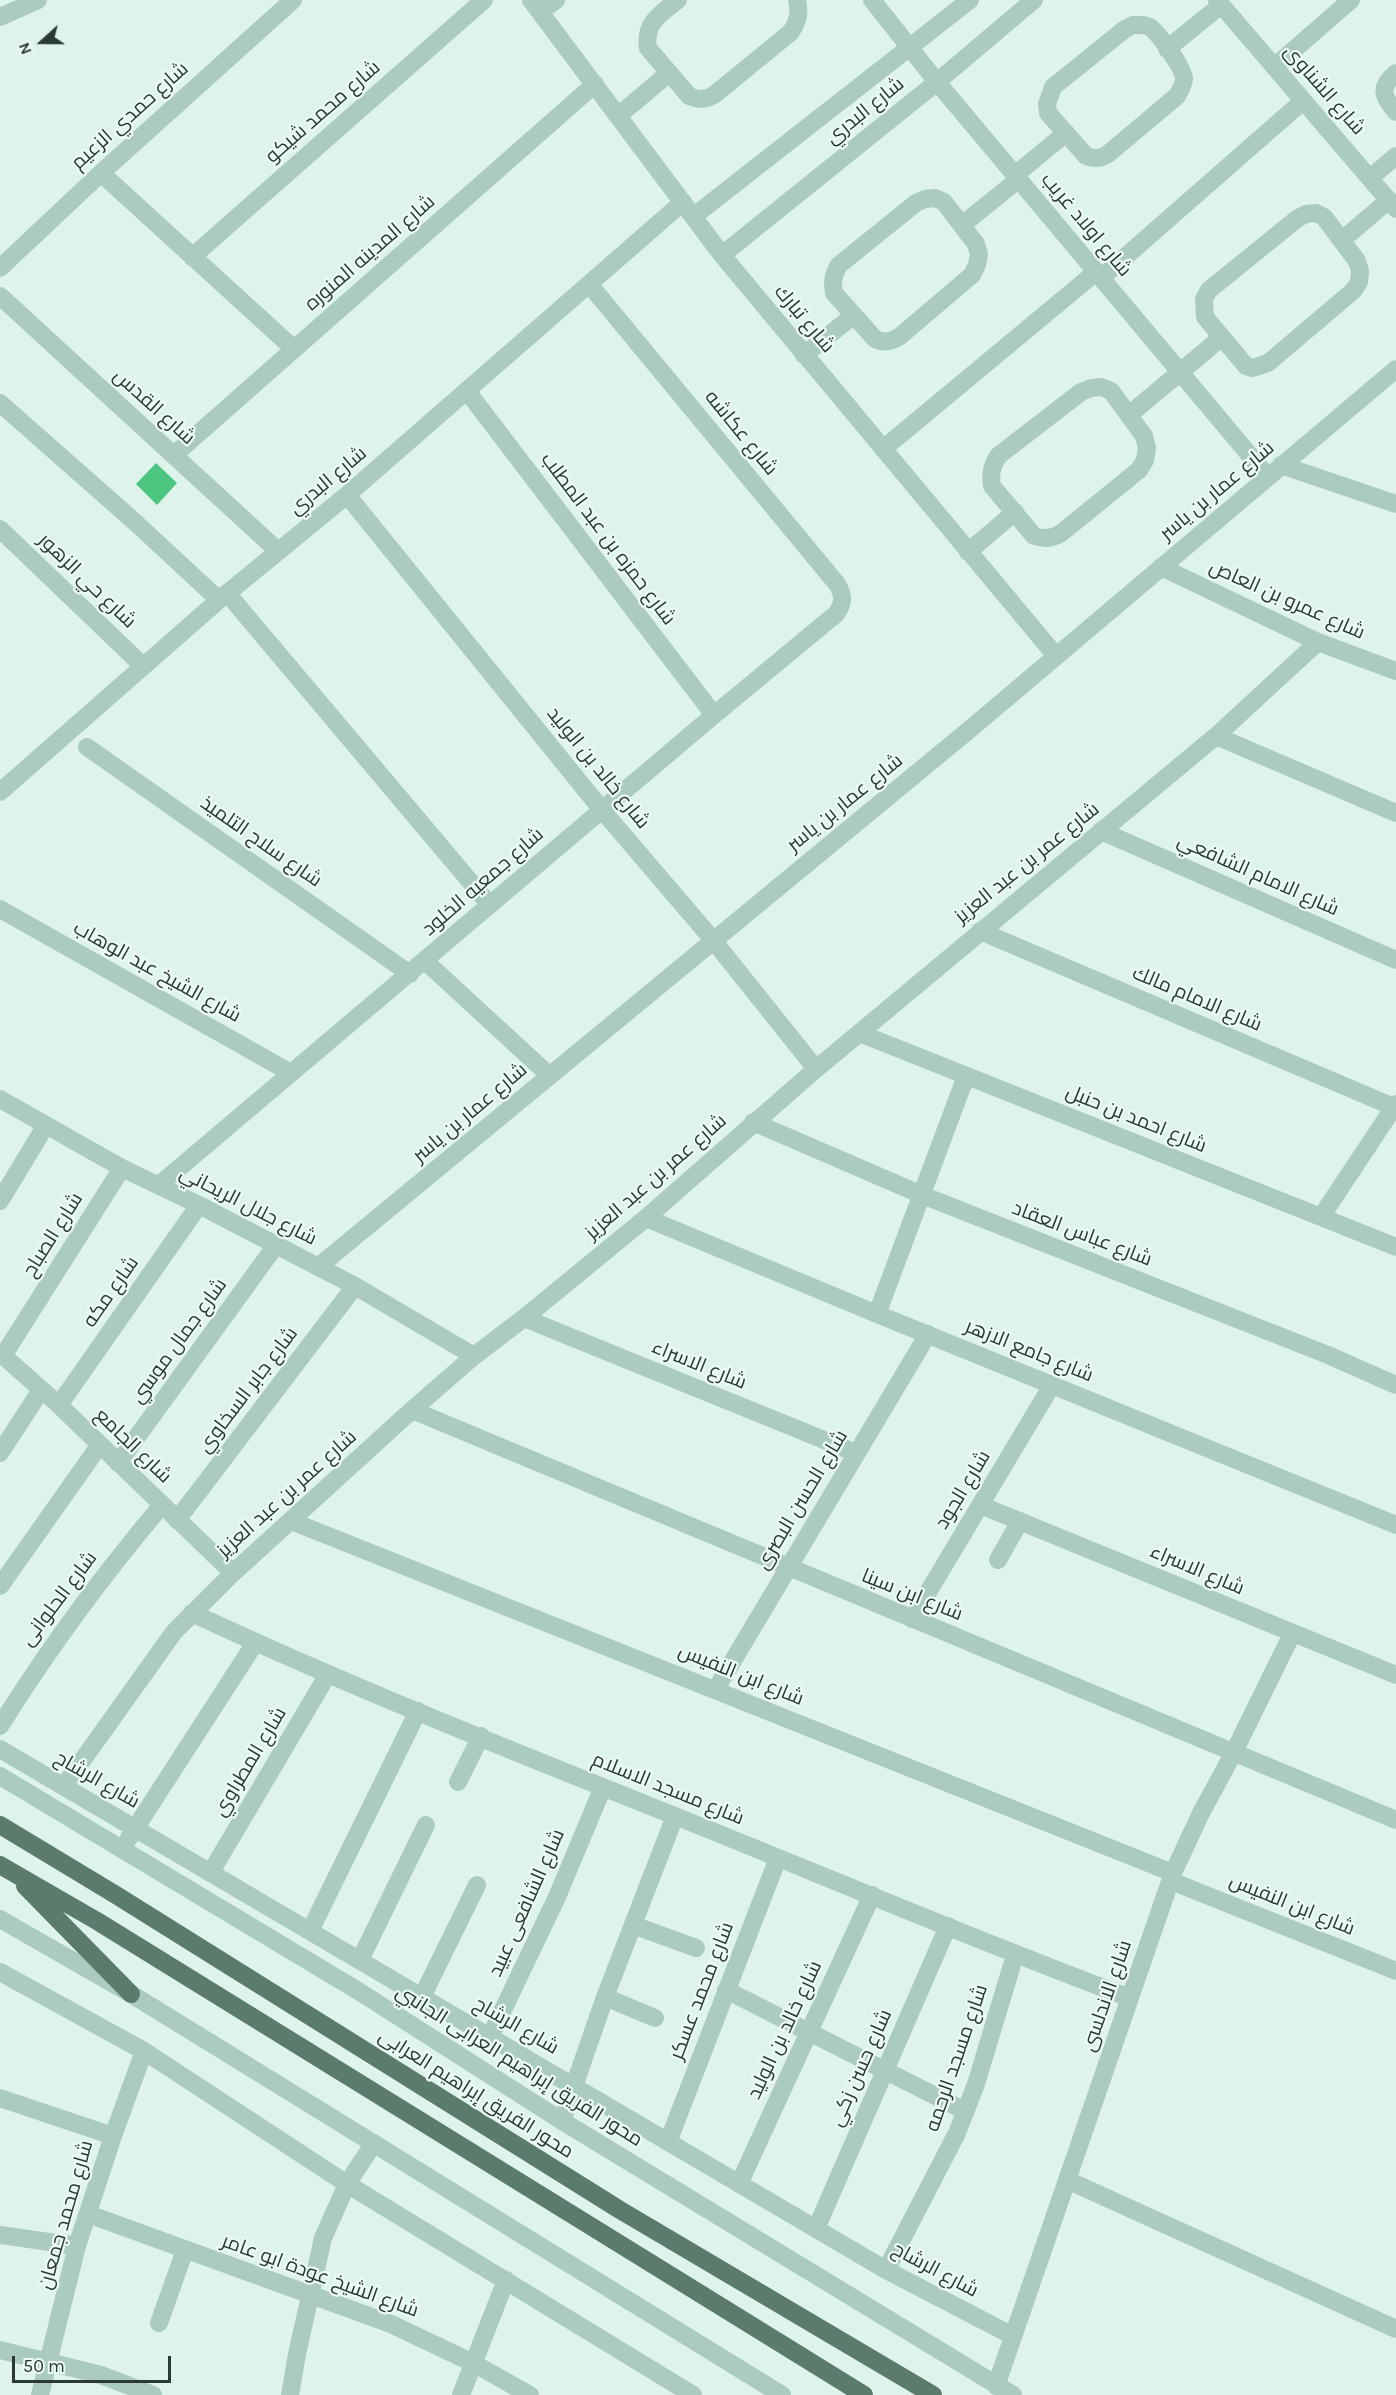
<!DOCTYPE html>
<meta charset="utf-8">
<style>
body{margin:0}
#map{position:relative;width:1396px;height:2395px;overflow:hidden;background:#dff3ed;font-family:Karla,sans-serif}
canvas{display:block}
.north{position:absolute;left:12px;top:12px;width:60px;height:60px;-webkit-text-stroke:4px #ecfaf6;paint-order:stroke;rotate:249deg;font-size:16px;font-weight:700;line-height:24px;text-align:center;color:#2a3932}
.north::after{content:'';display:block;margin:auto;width:21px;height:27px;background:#2a3932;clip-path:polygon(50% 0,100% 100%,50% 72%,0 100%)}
.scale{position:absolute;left:12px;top:2356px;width:159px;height:27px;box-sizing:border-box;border:3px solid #2a3932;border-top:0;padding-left:8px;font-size:18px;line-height:21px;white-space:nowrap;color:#2a3932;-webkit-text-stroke:4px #ecfaf6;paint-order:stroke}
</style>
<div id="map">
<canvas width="1396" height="2395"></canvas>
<div class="north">N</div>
<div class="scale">50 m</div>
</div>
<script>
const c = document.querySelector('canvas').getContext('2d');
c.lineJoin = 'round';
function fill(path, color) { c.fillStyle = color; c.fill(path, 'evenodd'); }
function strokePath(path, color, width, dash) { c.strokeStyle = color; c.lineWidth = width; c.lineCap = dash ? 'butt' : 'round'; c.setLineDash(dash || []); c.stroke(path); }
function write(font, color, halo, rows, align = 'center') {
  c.font = font + ' Karla,Cairo,sans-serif'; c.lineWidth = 4.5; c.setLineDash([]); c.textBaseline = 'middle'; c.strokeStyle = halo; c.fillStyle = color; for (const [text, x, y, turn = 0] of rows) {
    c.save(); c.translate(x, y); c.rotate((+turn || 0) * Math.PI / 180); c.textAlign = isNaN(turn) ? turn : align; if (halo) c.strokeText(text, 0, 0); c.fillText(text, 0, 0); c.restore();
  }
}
fill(new Path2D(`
 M 156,463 L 177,483 L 157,505 L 136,484 Z`), '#4bc580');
strokePath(new Path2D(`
 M 531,0 L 722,255 L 1056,656
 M 678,0 C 660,14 644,23 648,48 L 689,96 C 699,100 705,100 714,95 L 791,32 C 798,21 800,13 797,0
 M 872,0 L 937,82 L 1268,477
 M 1217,0 L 1396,209
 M 540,12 L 556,0
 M 0,17 L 38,0
 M 1133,25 C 1139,25 1146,24 1151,28 C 1160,35 1184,69 1184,79 C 1183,86 1180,91 1177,96 L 1108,154 C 1100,159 1095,159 1086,156 L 1048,113 L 1047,104 L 1053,87 L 1125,29 Z
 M 1167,49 L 1221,5
 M 1274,67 L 1351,0
 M 1396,73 C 1379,87 1382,96 1396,112
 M 618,116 L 669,73
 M 101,173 L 294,349
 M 1015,175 L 1066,133
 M 1370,178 L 1396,156
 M 935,198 L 944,202 L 976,244 L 979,254 L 977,265 L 972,275 L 899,337 C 890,342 884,343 875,339 L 834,293 C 832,282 833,275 839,265 L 916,203 L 925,199 Z
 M 1316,213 L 1324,217 L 1357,261 L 1360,271 L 1359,282 L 1353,291 L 1268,363 L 1253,368 L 1246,366 L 1205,317 L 1204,299 L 1209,290 L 1298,218 L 1306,214 Z
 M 694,216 L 970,0
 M 962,225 L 1019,179
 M 1342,240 L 1389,200
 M 722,255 L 937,82 L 1034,0
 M 192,257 L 484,0
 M 0,268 L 101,173 L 293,0
 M 1101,278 L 1303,101
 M 0,296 L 278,551
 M 804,355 L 854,315
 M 1101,387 L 1111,391 L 1144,436 L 1147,448 L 1145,460 L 1139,470 L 1060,534 C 1050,539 1044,539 1034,536 L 992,486 C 990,474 992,466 998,456 L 1081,392 L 1091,388 Z
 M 467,391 L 714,715
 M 0,403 L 136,523 L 219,600
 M 1129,415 L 1222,337
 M 883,449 L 1096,272
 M 174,455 L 595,84
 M 1281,465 L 1396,504
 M 347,495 L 602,810 L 713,940 L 816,1069
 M 0,529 L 143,666
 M 968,552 L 1015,512
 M 1161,567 L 1318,642 L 1396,671
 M 227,593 L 490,905
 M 1216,736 L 1396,813
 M 87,747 L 410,974
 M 0,792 L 219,600 L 347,495 L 683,202
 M 1101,831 L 1396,960
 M 0,909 L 291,1073
 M 980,931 L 1396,1108
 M 425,961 L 550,1076
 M 859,1033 L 1396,1247
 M 0,1099 L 122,1168 L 199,1205 L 355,1286 L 474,1356
 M 753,1122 L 922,1195 L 1328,1355 L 1396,1385
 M 159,1185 L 714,715 L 836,614 C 844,603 844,596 837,584 L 589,284
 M 0,1201 L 46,1125
 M 1321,1217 L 1396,1104
 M 646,1218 L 877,1314 L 1396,1525
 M 318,1267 L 969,730 L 1396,369
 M 877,1314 L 966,1076
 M 524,1318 L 856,1453
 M 0,1353 L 59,1405 L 233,1573
 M 3,1356 L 122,1168
 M 59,1405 L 199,1205
 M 412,1410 L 1396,1820
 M 0,1453 L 41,1390
 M 118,1463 L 276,1245
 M 980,1505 L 1396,1675
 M 177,1520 L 355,1286
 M 291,1521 L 1173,1873
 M 998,1560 L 1020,1521
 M 0,1586 L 99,1446
 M 192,1613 C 357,1690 530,1758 700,1826 C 843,1884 986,1944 1130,1998
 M 912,1619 L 1052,1385
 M 716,1689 L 928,1334
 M 0,1726 C 49,1648 102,1576 162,1505
 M 0,1749 L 886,2270 L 1013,2336
 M 0,1776 L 360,1992 L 562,2121 L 1013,2395
 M 458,1782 L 481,1736
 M 64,1786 L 174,1632 L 233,1573 L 412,1410 L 474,1356 L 524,1318 L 646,1218 L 816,1069 L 1216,736 L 1318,642
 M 129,1838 L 255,1643
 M 211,1872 L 328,1674
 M 1171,1881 L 1396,1971
 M 0,1919 L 131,1994 L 782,2395
 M 633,1925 L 696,1948
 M 310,1931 L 418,1711
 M 360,1960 L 426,1825
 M 0,1972 L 144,2051 L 347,2184 L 693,2395
 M 726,1990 L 965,2111
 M 422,1997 L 477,1885
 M 605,1997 L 655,2018
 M 490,2037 L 557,1897 L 603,1787
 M 0,2098 L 113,2136
 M 562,2121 L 605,1997 L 675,1816
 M 668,2142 L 778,1858
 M 1067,2180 L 1396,2329
 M 739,2184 L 872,1895
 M 88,2214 L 391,2324 L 473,2363 L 530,2395
 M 816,2229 L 948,1926
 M 0,2235 L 77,2246
 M 886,2270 L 957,2133 L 976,2084 L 1015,1955
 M 159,2323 L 185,2250
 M 0,2350 L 101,2375 L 153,2395
 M 996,2386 L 1173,1873 L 1201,1813 L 1233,1754 L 1292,1634
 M 40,2395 L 77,2246 L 113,2136 L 144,2051
 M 290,2395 L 297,2354 L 323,2238 L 347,2184 L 374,2143
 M 461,2395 L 506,2280`), '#abcbc0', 18);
strokePath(new Path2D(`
 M 0,1825 L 116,1895 L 620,2210 L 933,2395
 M 0,1865 L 97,1921 L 864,2395
 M 25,1886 L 131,1994`), '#5b7b6c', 18);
write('20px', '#2a3932', '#ecfaf6', [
 ["شارع الشناوى",1324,90,49],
 ["شارع البدري",865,111,-39],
 ["شارع محمد شيكو",323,112,-41],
 ["شارع حمدي الزعيم",130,116,-42],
 ["شارع اولاد غريب",1086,225,50],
 ["شارع المدينه المنوره",370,253,-41],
 ["شارع تبارك",804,319,50],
 ["شارع القدس",154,407,42],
 ["شارع عكاشه",741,433,51],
 ["شارع البدري",328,481,-40],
 ["شارع عمار بن ياسر",1217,491,-40],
 ["شارع حمزه بن عبد المطلب",608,539,53],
 ["شارع حي الزهور",87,581,44],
 ["شارع عمرو بن العاص",1287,600,24],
 ["شارع خالد بن الوليد",598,768,51],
 ["شارع عمار بن ياسر",845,803,-39],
 ["شارع سلاح التلميذ",261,842,35],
 ["شارع عمر بن عبد العزيز",1027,863,-39],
 ["شارع الامام الشافعي",1258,875,24],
 ["شارع جمعيه الخلود",483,882,-41],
 ["شارع الشيخ عبد الوهاب",157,972,29],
 ["شارع الامام مالك",1197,999,23],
 ["شارع عمار بن ياسر",470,1113,-40],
 ["شارع احمد بن حنبل",1136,1119,22],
 ["شارع عمر بن عبد العزيز",656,1177,-41],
 ["شارع جلال الريحاني",248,1206,27],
 ["شارع عباس العقاد",1082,1234,21],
 ["شارع الصباح",53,1235,-58],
 ["شارع مكه",111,1292,-55],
 ["شارع جمال موسي",179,1341,-54],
 ["شارع جامع الازهر",1029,1351,22],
 ["شارع الاسراء",699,1365,22],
 ["شارع جابر السخاوي",248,1390,-53],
 ["شارع الجامع",133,1446,44],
 ["شارع الجود",963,1490,-59],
 ["شارع عمر بن عبد العزيز",287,1494,-42],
 ["شارع الحسن البصرى",802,1500,-59],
 ["شارع الاسراء",1197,1570,23],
 ["شارع ابن سينا",912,1595,22],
 ["شارع الحلوانى",59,1599,-53],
 ["شارع ابن النفيس",741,1675,22],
 ["شارع المطراوي",250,1762,-59],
 ["شارع الرشاح",97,1780,30],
 ["شارع مسجد الاسلام",668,1789,22],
 ["شارع الشافعى عبيد",527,1903,-66],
 ["شارع ابن النفيس",1292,1905,22],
 ["شارع محمد عسكر",702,1991,-69],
 ["شارع الاندلسى",1107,1996,-71],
 ["شارع الرشاح",516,2026,30],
 ["شارع خالد بن الوليد",785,2030,-65],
 ["شارع مسجد الرحمه",957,2058,-71],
 ["محور الفريق إبراهيم العرابى الجانبي",519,2066,32],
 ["شارع حسن زكي",861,2068,-66],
 ["محور الفريق إبراهيم العرابى",476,2094,32],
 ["شارع محمد جمعان",66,2215,-74],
 ["شارع الرشاح",935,2270,28],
 ["شارع الشيخ عودة ابو عامر",320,2276,20]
]);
</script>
